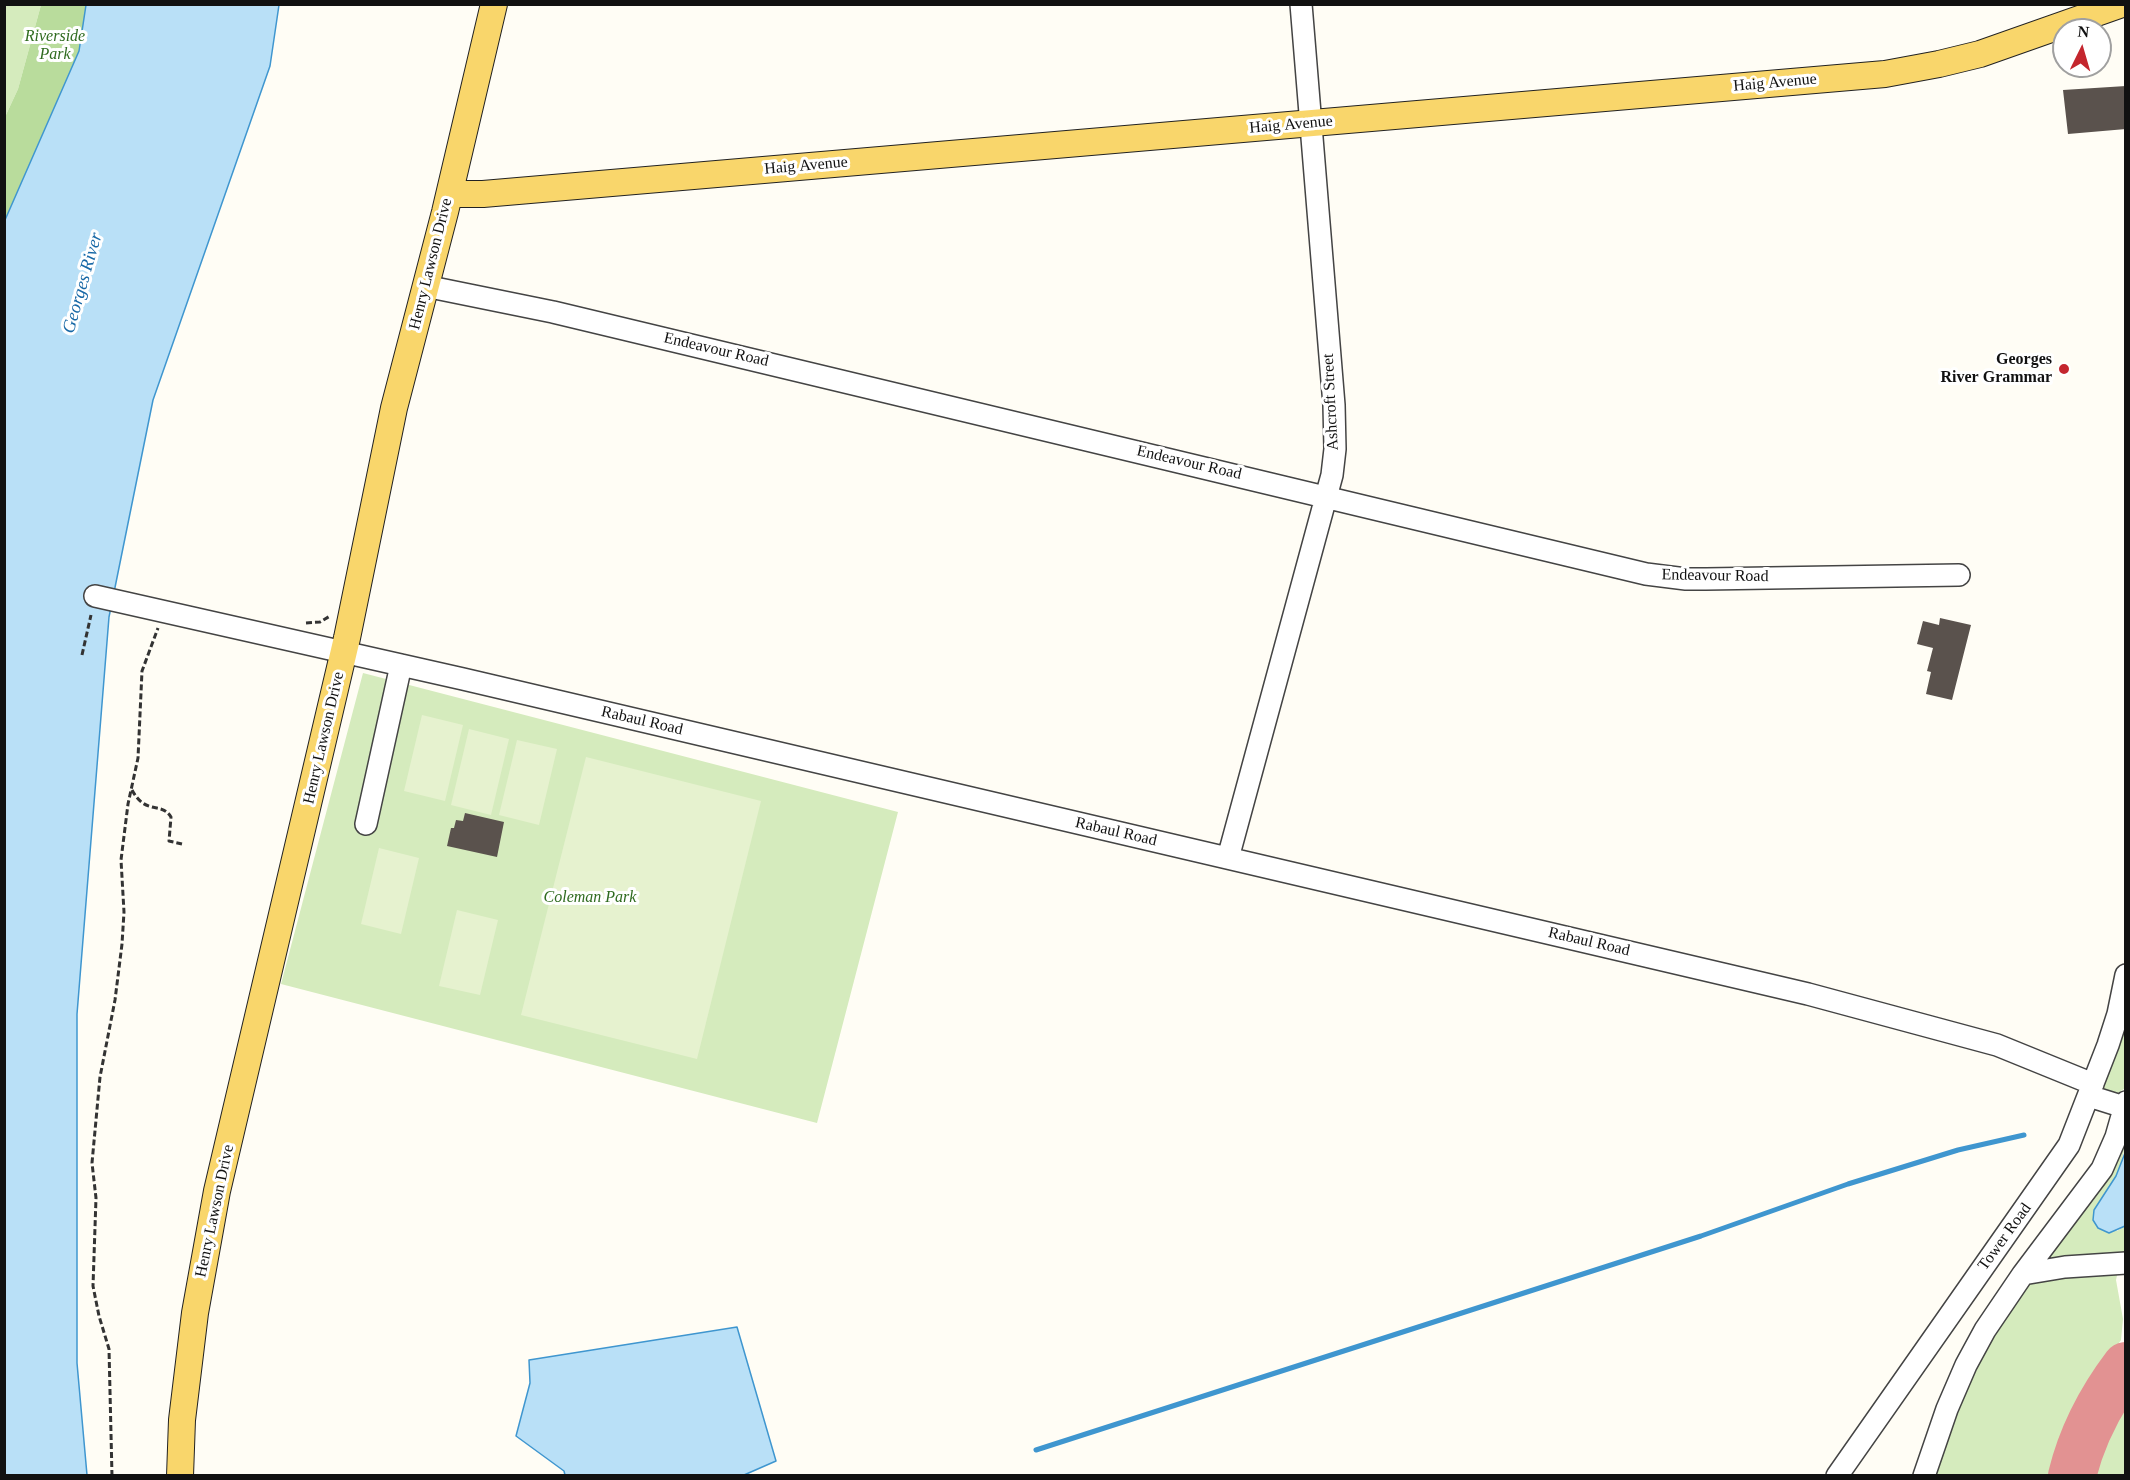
<!DOCTYPE html>
<style>
body{margin:0}
#map{position:relative;width:2130px;height:1480px;overflow:hidden;background:#fffdf5;font-family:Georgia,serif}
canvas{display:block}
.frame{position:absolute;inset:0;border:6px solid #111;pointer-events:none}
.north{position:absolute;left:2052px;top:18px;width:60px;height:60px;box-sizing:border-box;background:#fff;border:2px solid #a0a0a0;border-radius:50%;rotate:5deg;font-size:16px;font-weight:700;line-height:24px;text-align:center;color:#111}
.north::after{content:'';display:block;margin:auto;width:21px;height:27px;background:#c4262e;clip-path:polygon(50% 0,100% 100%,50% 72%,0 100%)}
</style>
<div id="map">
<canvas width="2130" height="1480"></canvas>
<div class="frame"></div>
<div class="north">N</div>
</div>
<script>
const c = document.querySelector('canvas').getContext('2d');
c.lineJoin = 'round';
function fill(path, color) { c.fillStyle = color; c.fill(path, 'evenodd'); }
function strokePath(path, color, width, dash) { c.strokeStyle = color; c.lineWidth = width; c.lineCap = dash ? 'butt' : 'round'; c.setLineDash(dash || []); c.stroke(path); }
function write(font, color, halo, rows, align = 'center') {
  c.font = font + ' Georgia,serif'; c.lineWidth = 6; c.setLineDash([]); c.textBaseline = 'middle'; c.strokeStyle = halo; c.fillStyle = color; for (const [text, x, y, turn = 0] of rows) {
    c.save(); c.translate(x, y); c.rotate((+turn || 0) * Math.PI / 180); c.textAlign = isNaN(turn) ? turn : align; if (halo) c.strokeText(text, 0, 0); c.fillText(text, 0, 0); c.restore();
  }
}
fill(new Path2D(`
 M 5,5 L 41,5 L 18,89 L 5,117 Z
 M 363,673 L 898,812 L 817,1123 L 281,984 Z
 M 2125,1020 L 2125,1088 L 2117,1094 L 2100,1093 Z
 M 2125,1138 C 2125,1166 2110,1188 2095,1210 L 2117,1231 L 2125,1226 L 2125,1255 L 2040,1264 L 2095,1198 L 2114,1167 Z
 M 2118,1271 L 2116,1280 L 2123,1319 L 2121,1340 L 2089,1386 L 2075,1412 L 2062,1442 L 2053,1475 L 1934,1476 L 1972,1367 L 2026,1282 L 2039,1279 Z
 M 2125,1397 L 2125,1475 L 2091,1475 L 2112,1422 Z`), '#d5ebbd');
fill(new Path2D(`
 M 41,5 L 86,5 L 79,51 L 5,220 L 5,117 L 18,89 Z`), '#b9dc9c');
fill(new Path2D(`
 M 422,715 L 463,725 L 445,801 L 404,791 Z
 M 469,729 L 509,739 L 491,815 L 451,805 Z
 M 517,740 L 557,749 L 539,825 L 499,815 Z
 M 586,757 L 761,801 L 697,1059 L 521,1015 Z
 M 379,848 L 419,858 L 401,934 L 361,924 Z
 M 457,910 L 498,920 L 480,995 L 439,986 Z`), '#e6f2cf');
const water = new Path2D(`
 M 86,5 L 279,5 L 270,66 L 153,400 L 109,617 L 77,1014 L 77,1363 L 87,1475 L 5,1476 L 5,220 L 79,51 Z
 M 2125,1153 L 2125,1226 L 2109,1233 L 2098,1228 L 2093,1220 L 2094,1210 L 2116,1176 Z
 M 737,1327 L 776,1461 L 744,1475 L 565,1475 L 564,1471 L 516,1436 L 530,1383 L 529,1360 Z`);
fill(water, '#b9e0f7');
strokePath(water, '#3f96cf', 1.5);
strokePath(new Path2D(`
 M 1036,1450 L 1701,1236 L 1848,1184 L 1958,1150 L 2024,1135`), '#3f96cf', 5);
strokePath(new Path2D(`
 M 2072,1476 C 2082,1435 2101,1399 2126,1366`), '#e29292', 48);
fill(new Path2D(`
 M 2126,86 L 2126,129 L 2068,134 L 2063,90 Z
 M 1940,618 L 1971,625 L 1952,700 L 1926,694 L 1931,672 L 1927,671 L 1933,648 L 1917,644 L 1923,621 L 1939,625 Z
 M 465,813 L 504,822 L 497,857 L 447,846 L 451,828 L 454,828 L 456,820 L 463,821 Z`), '#5a524d');
const minor = new Path2D(`
 M 425,286 L 553,312 L 1646,574 L 1686,579 L 1706,579 L 1959,575
 M 95,596 L 463,679 L 1808,994 L 1997,1045 L 2093,1084
 M 366,824 L 401,665
 M 1228,858 L 1332,475 L 1335,449 L 1334,405 L 1301,4
 M 2089,1096 L 2124,1107
 M 2023,1274 L 2065,1267 L 2126,1263
 M 1837,1476 L 2069,1145 L 2108,1045 L 2118,1014 L 2126,975
 M 1924,1476 L 1947,1409 L 1966,1365 L 1985,1330 L 2023,1274 L 2102,1169 L 2116,1137 L 2126,1102`);
const major = new Path2D(`
 M 450,194 L 483,194 L 1885,74 L 1939,64 L 1980,54 L 2122,4
 M 180,1476 L 182,1420 L 195,1313 L 217,1191 L 347,638 L 394,408 L 445,212 L 494,4`);
strokePath(minor, '#444', 24);
strokePath(major, '#222', 28);
strokePath(new Path2D(`
 M 306,623 L 320,622 L 330,616
 M 82,655 L 91,615
 M 132,790 C 146,816 161,801 171,817 L 169,841 L 182,844
 M 112,1476 L 109,1349 L 99,1316 L 93,1286 L 96,1198 L 92,1163 L 100,1077 L 115,1000 L 122,944 L 124,912 L 121,860 L 128,804 L 138,758 L 142,671 L 158,628`), '#333', 3, [6, 3]);
strokePath(minor, '#fff', 21);
strokePath(major, '#f9d66b', 26);
for (const [x, y, r, color] of [
 [2064,369,6,"#c4262e"]
]) { const dot = new Path2D(); dot.arc(x, y, r, 0, 2 * Math.PI); c.fillStyle = color; c.fill(dot); strokePath(dot, '#fff', 2); }
write('italic 16px', '#2f6b1f', '#fff', [
 ["Riverside",55,37],
 ["Park",55,55],
 ["Coleman Park",590,898]
]);
write('16px', '#111', '#fff', [
 ["Haig Avenue",1775,83,-5],
 ["Haig Avenue",1291,125,-5],
 ["Haig Avenue",806,166,-5],
 ["Henry Lawson Drive",431,264,-76],
 ["Endeavour Road",716,350,13],
 ["Ashcroft Street",1331,402,-93],
 ["Endeavour Road",1189,463,13],
 ["Endeavour Road",1715,576,1],
 ["Rabaul Road",642,721,13],
 ["Henry Lawson Drive",324,738,-77],
 ["Rabaul Road",1116,832,13],
 ["Rabaul Road",1589,942,13],
 ["Henry Lawson Drive",215,1211,-78],
 ["Tower Road",2005,1237,-54]
]);
write('bold 16px', '#111', '#fff', [
 ["Georges",2052,360],
 ["River Grammar",2052,378]
], 'right');
write('italic 18px', '#1768a6', '#fff', [
 ["Georges River",83,283,-74]
]);
</script>
